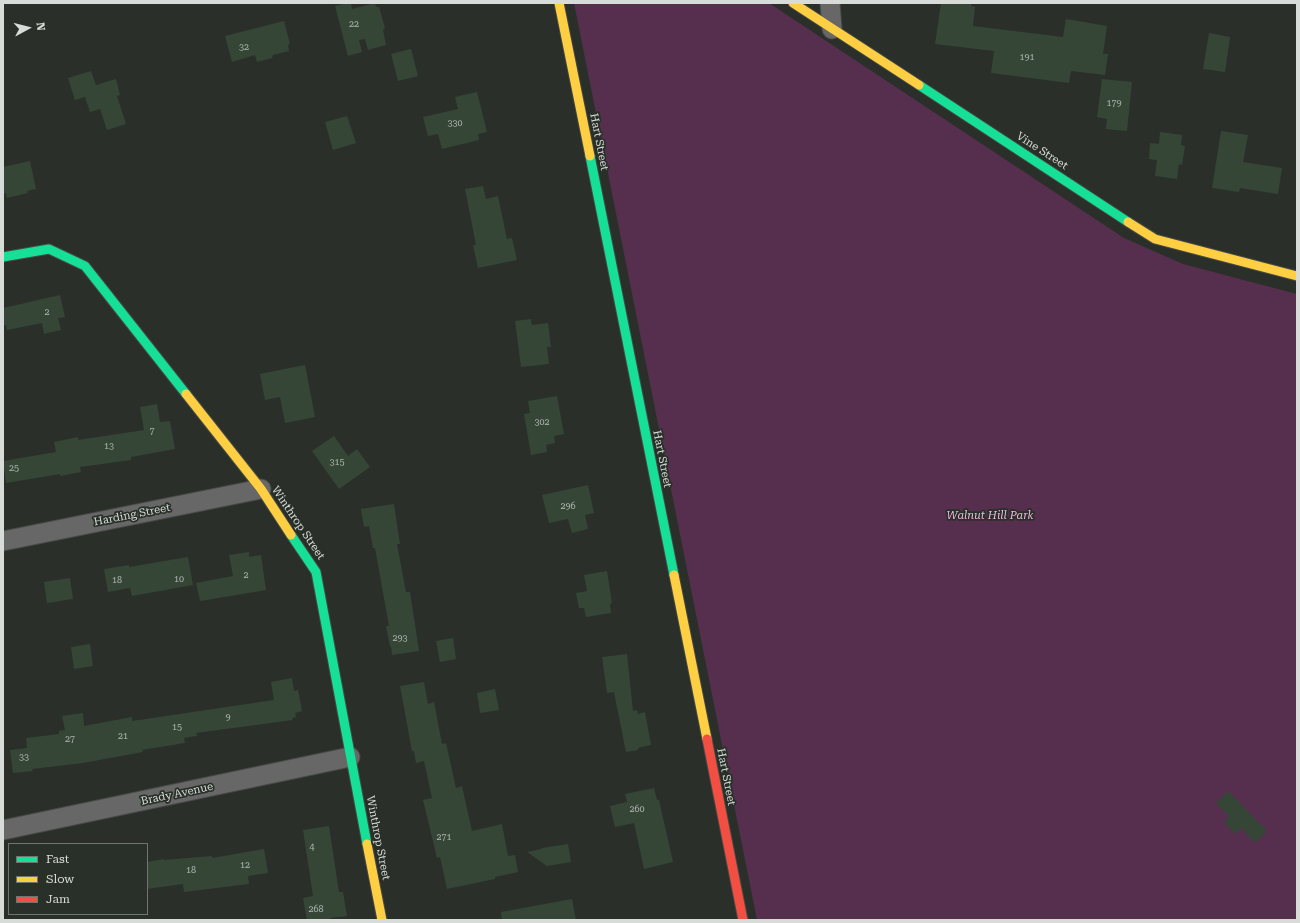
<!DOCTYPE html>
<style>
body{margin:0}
#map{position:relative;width:1300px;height:923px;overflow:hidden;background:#2a2f2a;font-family:"Roboto Serif",serif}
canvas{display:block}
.frame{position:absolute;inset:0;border:4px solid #d8dcd8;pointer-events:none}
.legend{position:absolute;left:8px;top:843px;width:140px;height:72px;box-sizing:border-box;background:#293029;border:1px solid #6f756f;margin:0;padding:5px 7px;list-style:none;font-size:12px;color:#d8dcd8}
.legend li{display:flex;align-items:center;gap:8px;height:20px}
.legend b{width:20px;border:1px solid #6f756f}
.north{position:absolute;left:8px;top:8px;width:40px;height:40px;-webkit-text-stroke:3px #293029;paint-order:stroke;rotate:83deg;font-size:11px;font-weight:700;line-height:16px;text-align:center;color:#d8dcd8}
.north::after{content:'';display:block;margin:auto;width:14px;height:18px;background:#d8dcd8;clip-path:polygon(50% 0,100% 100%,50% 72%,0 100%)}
</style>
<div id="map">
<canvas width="1300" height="923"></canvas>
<div class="frame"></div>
<ul class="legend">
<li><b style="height:5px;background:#16e098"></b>Fast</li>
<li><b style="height:5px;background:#ffcf43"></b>Slow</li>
<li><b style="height:5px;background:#f24e42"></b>Jam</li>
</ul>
<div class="north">N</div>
</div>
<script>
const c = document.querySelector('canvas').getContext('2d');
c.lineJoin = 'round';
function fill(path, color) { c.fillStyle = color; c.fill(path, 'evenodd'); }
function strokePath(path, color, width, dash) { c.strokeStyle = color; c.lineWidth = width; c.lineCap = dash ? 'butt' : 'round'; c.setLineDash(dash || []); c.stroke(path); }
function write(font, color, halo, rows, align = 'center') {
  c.font = font + ' "Roboto Serif",serif'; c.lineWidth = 3.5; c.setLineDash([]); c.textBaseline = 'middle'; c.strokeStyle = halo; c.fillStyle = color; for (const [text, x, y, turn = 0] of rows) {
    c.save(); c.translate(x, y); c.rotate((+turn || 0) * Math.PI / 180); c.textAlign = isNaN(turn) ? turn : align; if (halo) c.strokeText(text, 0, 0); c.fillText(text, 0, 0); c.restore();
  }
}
fill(new Path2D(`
 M 574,3 L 769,3 L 1124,238 L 1183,264 L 1297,294 L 1297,920 L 757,920 Z`), '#552f4d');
fill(new Path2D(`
 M 347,3 L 351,3 L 352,9 L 375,3 L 376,7 L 379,7 L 385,28 L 383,30 L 386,45 L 368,50 L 365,39 L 359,40 L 362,52 L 348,56 L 335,6 Z
 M 941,3 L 971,3 L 971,6 L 975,7 L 973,26 L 1063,37 L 1066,19 L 1107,26 L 1103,54 L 1108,54 L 1105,75 L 1071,71 L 1069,83 L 991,73 L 994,51 L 935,44 Z
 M 284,21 L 290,44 L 288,45 L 289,51 L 273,55 L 272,58 L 257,62 L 255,55 L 232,62 L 225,36 Z
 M 1209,33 L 1230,37 L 1225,72 L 1203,69 Z
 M 411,49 L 418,76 L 398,81 L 391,54 Z
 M 91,71 L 96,85 L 116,79 L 120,95 L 117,96 L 126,124 L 107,130 L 100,109 L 90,112 L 85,97 L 75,100 L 68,78 Z
 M 1102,79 L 1132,82 L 1127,131 L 1106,129 L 1107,119 L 1097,117 Z
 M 477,92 L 487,132 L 478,134 L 479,140 L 442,149 L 438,134 L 428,136 L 423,117 L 458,109 L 455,97 Z
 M 347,116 L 356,143 L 333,150 L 325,122 Z
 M 1221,131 L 1248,135 L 1243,162 L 1282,168 L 1278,194 L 1240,188 L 1239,192 L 1212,188 Z
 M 1160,132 L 1182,135 L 1181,145 L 1185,146 L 1182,165 L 1179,164 L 1177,179 L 1155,176 L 1157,160 L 1149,159 L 1150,143 L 1159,144 Z
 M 30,161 L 36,189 L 27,191 L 28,193 L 7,198 L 6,193 L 3,194 L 3,167 Z
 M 483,186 L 486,199 L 498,196 L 507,239 L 512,238 L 517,260 L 478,268 L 473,245 L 476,245 L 465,189 Z
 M 60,295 L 65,317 L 58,318 L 61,330 L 44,334 L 42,323 L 7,330 L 6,325 L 3,326 L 3,308 Z
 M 531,319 L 532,325 L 548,323 L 551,347 L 547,347 L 549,364 L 521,367 L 515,321 Z
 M 305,365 L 315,417 L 285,423 L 280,397 L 265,400 L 260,374 Z
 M 557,396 L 564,434 L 554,436 L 555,443 L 546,445 L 547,452 L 531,455 L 524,414 L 530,413 L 528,401 Z
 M 157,404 L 160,422 L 170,421 L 175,449 L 131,457 L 131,460 L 80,467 L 81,472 L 60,476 L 60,474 L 6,483 L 3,461 L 56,452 L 54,442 L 78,437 L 78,440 L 144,430 L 140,407 Z
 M 334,436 L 348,456 L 357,449 L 370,467 L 339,489 L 312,451 Z
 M 588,485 L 594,513 L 585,515 L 588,529 L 572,533 L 568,519 L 549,523 L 542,495 Z
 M 394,504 L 400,544 L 397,544 L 406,592 L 410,592 L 419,651 L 392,655 L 391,646 L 390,646 L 386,626 L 389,626 L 375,548 L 373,548 L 369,526 L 364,527 L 361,509 Z
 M 249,552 L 249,557 L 261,555 L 266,590 L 200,601 L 196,583 L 233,576 L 229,555 Z
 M 188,557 L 193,585 L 132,596 L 130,588 L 108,592 L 104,569 L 129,565 L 129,567 Z
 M 607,571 L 612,603 L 610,604 L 611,613 L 586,617 L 584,608 L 579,608 L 576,593 L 587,591 L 584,575 Z
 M 70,578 L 73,599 L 47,603 L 44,582 Z
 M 453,638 L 456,659 L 440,662 L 436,641 Z
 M 90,644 L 93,666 L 74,669 L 71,647 Z
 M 627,654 L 633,711 L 637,710 L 638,714 L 645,712 L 651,745 L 638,748 L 638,750 L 626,752 L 614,692 L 607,693 L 602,657 Z
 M 292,678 L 294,691 L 298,690 L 302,711 L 295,713 L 296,717 L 292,718 L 293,720 L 196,733 L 197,736 L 184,738 L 185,743 L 142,750 L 143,752 L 83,763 L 32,769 L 33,771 L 13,773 L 10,750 L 27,748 L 26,738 L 59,734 L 59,731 L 65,730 L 62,716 L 83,713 L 84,726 L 132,717 L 132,721 L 274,700 L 271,682 Z
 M 424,682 L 428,704 L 434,702 L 442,744 L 446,743 L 456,788 L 462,786 L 472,831 L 502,824 L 508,856 L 515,855 L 518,872 L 495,877 L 495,879 L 447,889 L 440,857 L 437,858 L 423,800 L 432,798 L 424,761 L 416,763 L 414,751 L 412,751 L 400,686 Z
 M 495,689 L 499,710 L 480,713 L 477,693 Z
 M 654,788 L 657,800 L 659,800 L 673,862 L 644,869 L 634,823 L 615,827 L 610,806 L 627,802 L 625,794 Z
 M 1228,791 L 1267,831 L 1255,843 L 1241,828 L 1235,834 L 1224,822 L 1229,816 L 1216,803 Z
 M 329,826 L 339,892 L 343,892 L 347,916 L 330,918 L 330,920 L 307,920 L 303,898 L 313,896 L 303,830 Z
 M 568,844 L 571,862 L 547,866 L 527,852 L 542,849 L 542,848 Z
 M 264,849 L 268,873 L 248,876 L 249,884 L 184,892 L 183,884 L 147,889 L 147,862 L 164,859 L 164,860 L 212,856 L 212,858 Z
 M 572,899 L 576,920 L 502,920 L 501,912 Z`), '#354637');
const street = new Path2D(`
 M 830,3 L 832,29
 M 3,541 L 261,489
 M 3,830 L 350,757`);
const fast = new Path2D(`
 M 919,85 L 1128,222
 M 590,156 L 674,575
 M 3,257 L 49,249 L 85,266 L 186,394
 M 291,535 L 316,572 L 367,844`);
const slow = new Path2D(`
 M 559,3 L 590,156
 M 793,3 L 919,85
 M 1128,222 L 1155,239 L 1297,276
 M 186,394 L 261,489 L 291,535
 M 674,575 L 707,739
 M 367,844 L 382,920`);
const jam = new Path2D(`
 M 707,739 L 743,920`);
strokePath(street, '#474a47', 21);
strokePath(fast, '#474a47', 11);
strokePath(slow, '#474a47', 11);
strokePath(jam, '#474a47', 11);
strokePath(street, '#666766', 19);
strokePath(fast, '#16e098', 9);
strokePath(slow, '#ffcf43', 9);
strokePath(jam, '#f24e42', 9);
write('9px', '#afb6b0', null, [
 ["22",354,24],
 ["32",244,47],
 ["191",1027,57],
 ["179",1114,103],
 ["330",455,123],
 ["2",47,312],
 ["302",542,422],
 ["7",152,431],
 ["13",109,446],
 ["315",337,462],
 ["25",14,468],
 ["296",568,506],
 ["2",246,575],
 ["10",179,579],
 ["18",117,580],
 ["293",400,638],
 ["9",228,717],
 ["15",177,727],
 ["21",123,736],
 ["27",70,739],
 ["33",24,757],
 ["260",637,809],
 ["271",444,837],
 ["4",312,847],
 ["12",245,865],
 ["18",191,870],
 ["268",316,909]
]);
write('11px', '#d8dcd8', '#293029', [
 ["Hart Street",599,142,79],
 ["Vine Street",1042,151,33],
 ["Hart Street",662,459,79],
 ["Harding Street",132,515,-11],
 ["Winthrop Street",298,523,56],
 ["Hart Street",726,777,79],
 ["Brady Avenue",177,794,-12],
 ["Winthrop Street",378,838,79]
]);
write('italic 11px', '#f4b6e3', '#293029', [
 ["Walnut Hill Park",990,516]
]);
</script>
